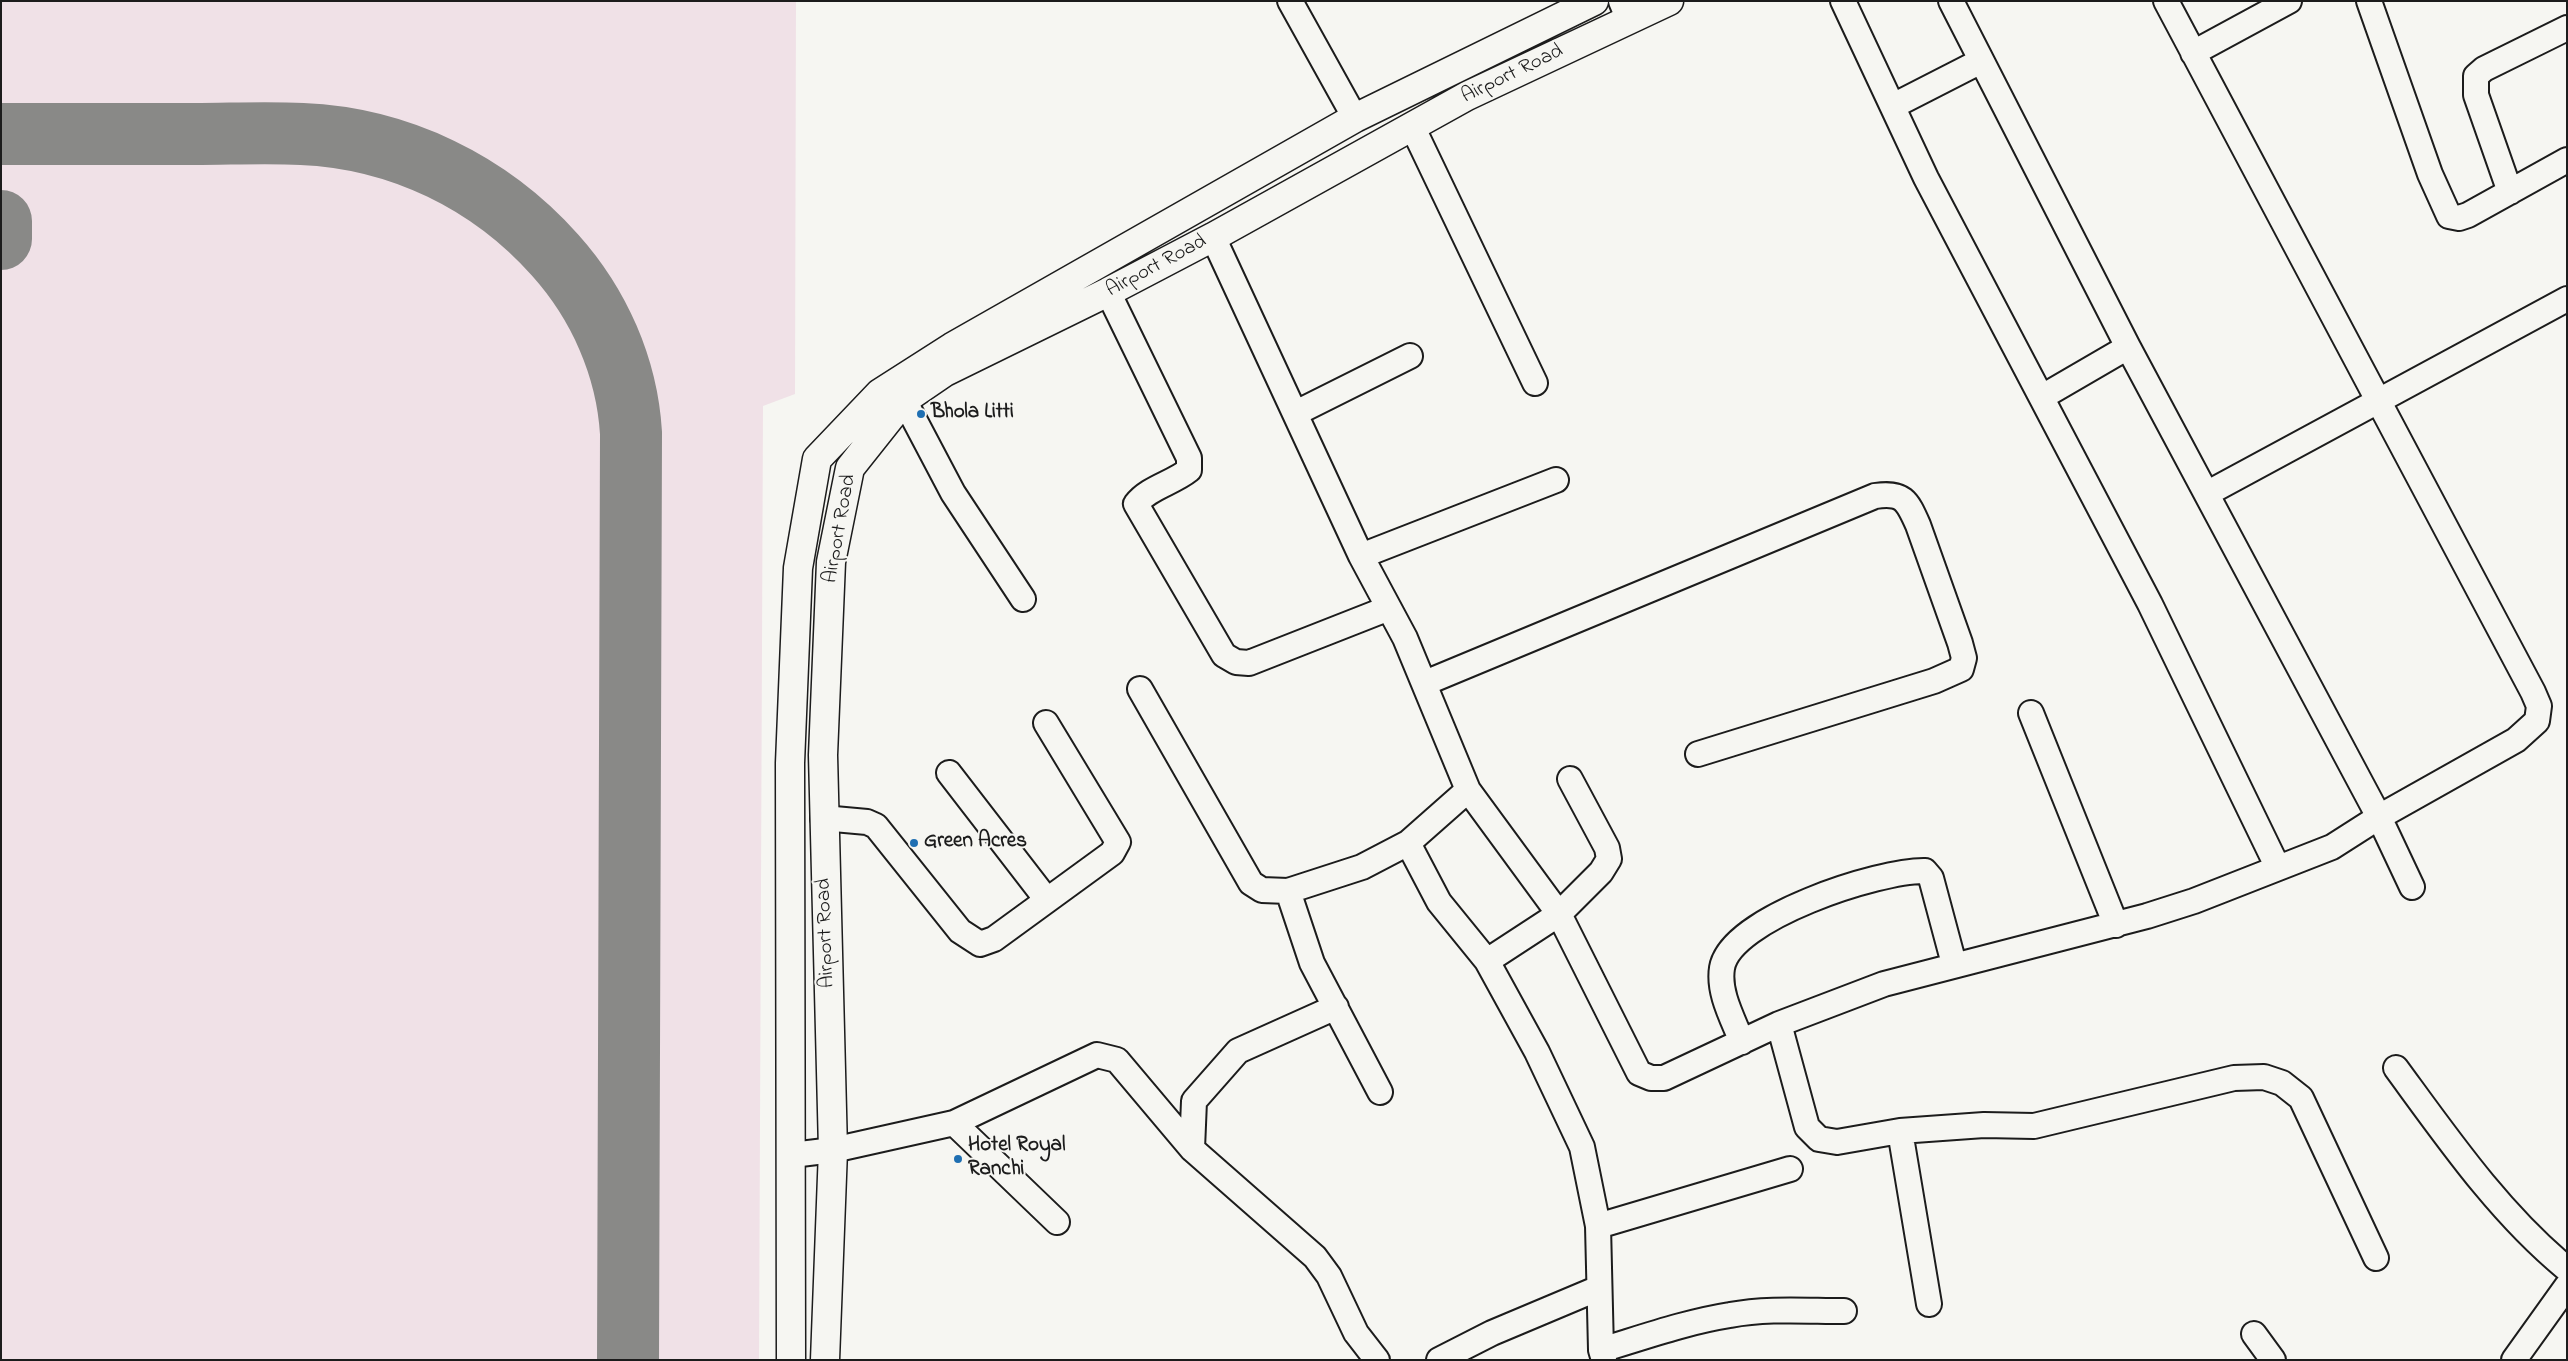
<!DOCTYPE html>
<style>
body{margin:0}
#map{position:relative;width:2568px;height:1361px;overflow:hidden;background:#f6f6f2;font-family:"Indie Flower",sans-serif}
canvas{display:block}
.frame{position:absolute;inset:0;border:2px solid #1c1c1c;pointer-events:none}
</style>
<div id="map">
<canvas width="2568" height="1361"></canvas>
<div class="frame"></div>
</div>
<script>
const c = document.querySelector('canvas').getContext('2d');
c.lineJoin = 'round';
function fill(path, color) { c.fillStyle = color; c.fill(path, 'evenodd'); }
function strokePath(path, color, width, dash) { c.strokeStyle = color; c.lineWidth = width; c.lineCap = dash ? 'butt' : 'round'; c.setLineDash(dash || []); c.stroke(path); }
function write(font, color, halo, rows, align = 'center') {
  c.font = font + ' "Indie Flower",sans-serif'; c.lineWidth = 4; c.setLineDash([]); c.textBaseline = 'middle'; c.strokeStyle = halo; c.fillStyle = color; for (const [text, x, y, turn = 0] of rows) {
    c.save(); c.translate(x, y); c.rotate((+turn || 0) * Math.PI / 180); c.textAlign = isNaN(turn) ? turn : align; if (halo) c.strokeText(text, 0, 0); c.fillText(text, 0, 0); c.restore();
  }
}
fill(new Path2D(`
 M 1,1 L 796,1 L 795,394 L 763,406 L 759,1360 L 1,1360 Z`), '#f0e1e7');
strokePath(new Path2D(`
 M 1,134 C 66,134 130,134 195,134 C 230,134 266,132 302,134 C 399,138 490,182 555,255 C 599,304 627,367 631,433 L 628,1360
 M 1,221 L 1,239`), '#898987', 62);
const street = new Path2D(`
 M 1290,1 L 1355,118
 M 1621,1 L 1629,20
 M 1843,1 L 1926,178 L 2150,604 L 2278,868
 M 1951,1 L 2128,347 L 2379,817 L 2412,887
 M 2369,1 L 2430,174 L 2449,216 L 2459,218 L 2468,215 L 2567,160
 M 2193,53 L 2289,1
 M 1893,106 L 1981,61
 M 1412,126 L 1535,383
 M 2510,192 L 2476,95 L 2476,76 L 2484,69 L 2567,28
 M 1213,237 L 1361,556 L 1405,638 L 1468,790 L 1559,914 L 1487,961
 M 1108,292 L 1189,458 L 1189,470 C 1173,483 1148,488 1136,504 L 1224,655 L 1236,662 L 1249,663 L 1389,608
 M 2042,397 L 2128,347
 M 904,400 L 953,493 L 1023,599
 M 1296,413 L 1410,356
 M 2208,493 L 2567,299
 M 1361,556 L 1556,480
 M 1425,683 L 1875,496 C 1903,492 1907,500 1918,525 L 1960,643 L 1964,658 L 1961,669 L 1934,681 L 1698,754
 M 1140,689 L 1251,883 L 1262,890 L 1288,891 L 1362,867 L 1408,843 L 1468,790
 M 2031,713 L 2116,925
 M 949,773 L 1047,900
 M 1570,779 L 1607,848 L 1609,859 L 1601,872 L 1559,914 L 1639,1073 L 1651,1078 L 1664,1078 L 1779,1024 L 1884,984 L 2147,916 L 2194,901 L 2332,847 L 2379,817 L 2516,740 L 2537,721 L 2539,706 L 2533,692 L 2166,1
 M 823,818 L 867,822 L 876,826 L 960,931 L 980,944 L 994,939 L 1112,853 L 1118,842 L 1046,723
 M 1408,843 L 1439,902 L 1487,961 L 1537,1052 L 1582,1147 L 1598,1226 L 1601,1350 L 1604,1360
 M 1288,891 L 1312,963 L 1380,1092
 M 1779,1024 L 1807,1127 L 1819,1139 L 1837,1142 L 1900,1131 L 1984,1125 L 2034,1126 L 2234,1078 L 2264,1077 L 2282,1083 L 2301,1098 L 2376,1258
 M 1742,1042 C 1733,1019 1718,993 1722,968 C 1730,918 1880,870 1925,871 L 1931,878 L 1954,964
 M 2396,1068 C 2448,1139 2499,1213 2567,1269
 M 954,1123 L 1097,1055 L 1117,1060 L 1192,1149 L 1315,1257 L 1329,1276 L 1356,1333 L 1377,1360
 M 1900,1131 L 1929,1304
 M 1192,1149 L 1194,1101 L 1238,1051 L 1336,1007
 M 792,1155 L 833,1150 L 954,1123 L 1057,1222
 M 1598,1226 L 1790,1169
 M 2254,1334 L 2273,1360
 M 1601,1350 C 1644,1337 1686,1322 1730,1315 C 1767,1308 1806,1311 1844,1311
 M 1439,1360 L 1492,1333 L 1599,1288
 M 2514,1360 L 2567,1286`);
const secondary = new Path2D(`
 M 791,1360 L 790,763 L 798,568 L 817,459 L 880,393 L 952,347 L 1355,118 L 1594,1
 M 825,1360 L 833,1150 L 823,755 L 831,562 L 850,468 L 904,400 L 945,372 L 1108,292 L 1213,237 L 1467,96 L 1669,1`);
strokePath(street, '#1c1c1c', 28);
strokePath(secondary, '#1c1c1c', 31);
strokePath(street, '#f6f6f2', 24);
strokePath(secondary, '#f6f6f2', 28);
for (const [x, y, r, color] of [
 [921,414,5,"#1f6fb2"],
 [914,843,5,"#1f6fb2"],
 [958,1159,5,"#1f6fb2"]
]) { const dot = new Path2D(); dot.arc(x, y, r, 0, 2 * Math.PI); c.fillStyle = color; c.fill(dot); strokePath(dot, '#f6f6f2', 2); }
write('21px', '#1c1c1c', '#f6f6f2', [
 ["Airport Road",1513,75,-26],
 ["Airport Road",1157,267,-28],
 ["Airport Road",841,529,-80],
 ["Airport Road",827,933,-92]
]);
write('bold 21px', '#1c1c1c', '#f6f6f2', [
 ["Bhola Litti",931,414],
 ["Green Acres",924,843],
 ["Hotel Royal",968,1147],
 ["Ranchi",968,1171]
], 'left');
</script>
